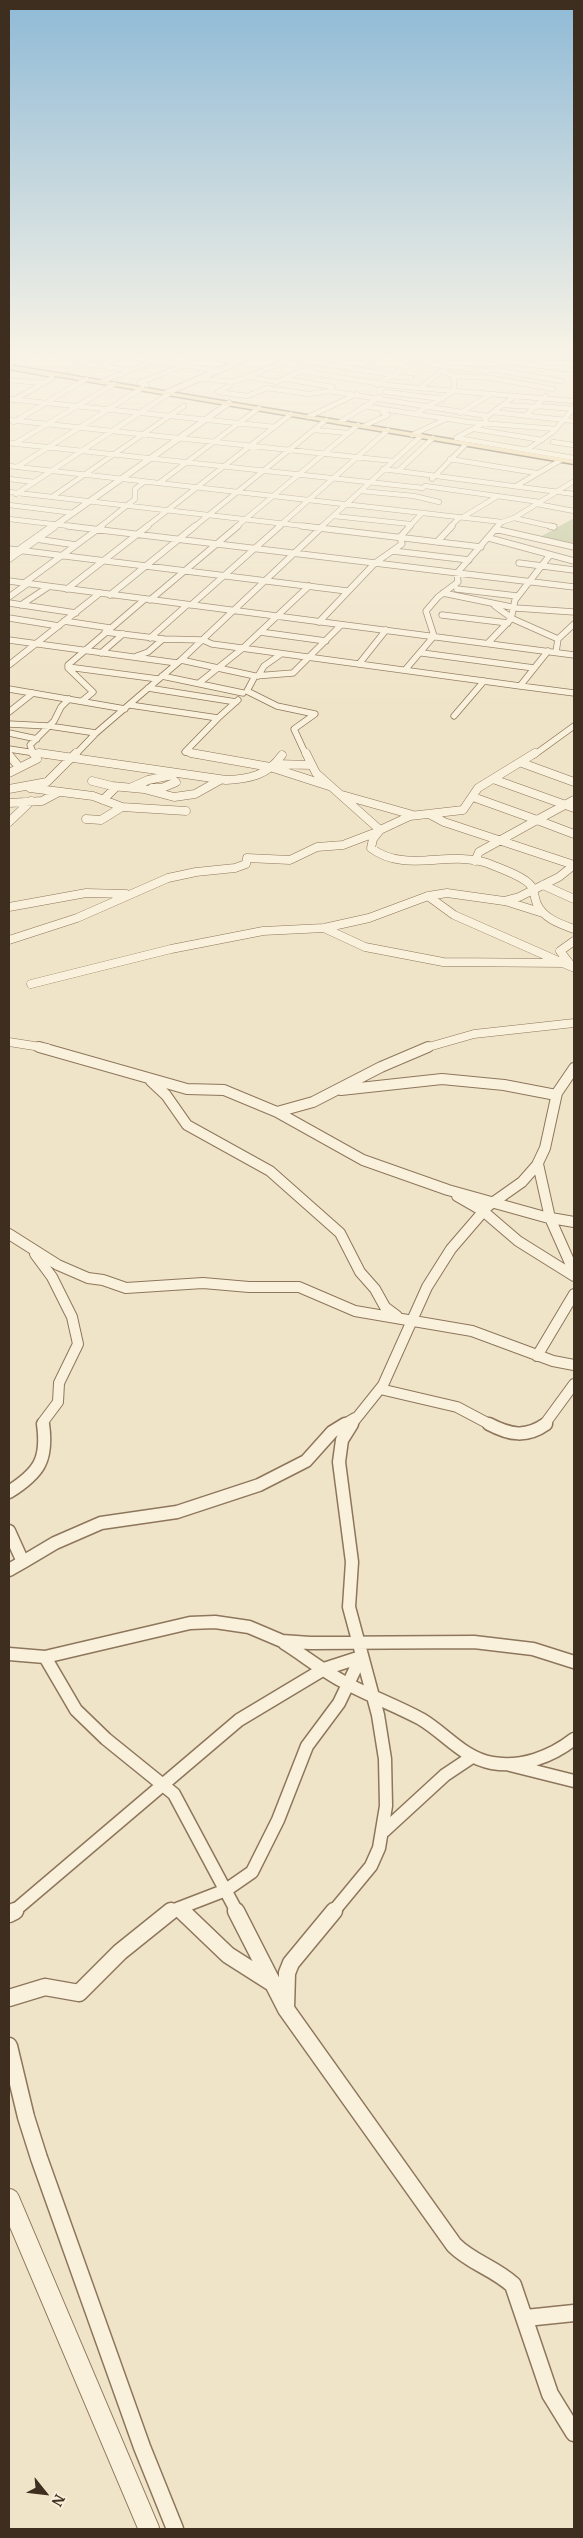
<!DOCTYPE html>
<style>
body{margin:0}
#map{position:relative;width:583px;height:2538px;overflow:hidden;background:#f0e4c8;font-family:Merriweather,serif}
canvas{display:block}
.frame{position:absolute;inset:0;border:10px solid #3d2e20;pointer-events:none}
.north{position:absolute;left:20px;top:2468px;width:50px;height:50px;-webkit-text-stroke:4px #f7eed8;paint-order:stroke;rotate:119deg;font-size:14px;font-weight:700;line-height:20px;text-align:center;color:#3d2e20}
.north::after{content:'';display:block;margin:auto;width:18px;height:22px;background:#3d2e20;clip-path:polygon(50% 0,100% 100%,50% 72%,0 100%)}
</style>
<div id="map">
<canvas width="583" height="2538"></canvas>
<div class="frame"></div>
<div class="north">N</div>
</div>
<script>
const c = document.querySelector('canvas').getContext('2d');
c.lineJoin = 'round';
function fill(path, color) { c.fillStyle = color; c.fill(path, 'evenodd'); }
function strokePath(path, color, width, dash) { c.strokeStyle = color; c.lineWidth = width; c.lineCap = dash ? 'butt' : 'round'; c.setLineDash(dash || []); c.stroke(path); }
fill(new Path2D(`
 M 574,518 L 574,545 L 538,538 Z`), '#bfc49a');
const minorFar5 = new Path2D(`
 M 37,350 L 87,359
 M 232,350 L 394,375
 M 373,350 L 416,358 L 415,361 L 377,385
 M 491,350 L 574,359
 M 308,351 L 374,361
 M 175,352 L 238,362
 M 428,352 L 574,370
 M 416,359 L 436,365 L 488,371
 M 156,361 L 217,371
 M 81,363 L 129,370
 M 9,365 L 35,350
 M 102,365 L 137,350
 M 490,369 L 561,381
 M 69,370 L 103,350
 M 301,371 L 395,386 L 574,401
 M 442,371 L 454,376 L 491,378 L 553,389
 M 392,376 L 411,378
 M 454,376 L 454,391 L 415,414 L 468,422 L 556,429
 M 248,377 L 310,350
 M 199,378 L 231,382 L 248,377 L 277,382 L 306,369
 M 285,379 L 333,387
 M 9,380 L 43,383
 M 101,382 L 181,350
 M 231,382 L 229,386 L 218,392 L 247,396 L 267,388 L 309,394 L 329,391 L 487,416
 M 147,385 L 139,383 L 182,366
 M 420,388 L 447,367
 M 386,392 L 443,399
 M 9,399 L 275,427
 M 14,400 L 52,378
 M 503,405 L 536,407
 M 364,406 L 415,414
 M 537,406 L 574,409
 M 493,412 L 574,421
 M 460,413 L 491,394
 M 525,416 L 546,396
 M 308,417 L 357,394
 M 9,420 L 393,461
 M 14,422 L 86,379
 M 340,422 L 380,397
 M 364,426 L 388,415 L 382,412 L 384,411
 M 474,429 L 542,440
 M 314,430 L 348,433
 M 412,435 L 446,419
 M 456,438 L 486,422 L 485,418 L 515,396
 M 457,438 L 574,458
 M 553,442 L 574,445
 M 9,443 L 423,488
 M 14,444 L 114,384
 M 525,451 L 553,432 L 574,408
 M 450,459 L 536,473
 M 9,466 L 502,522 L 514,518 L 574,481
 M 17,467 L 142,388
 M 383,469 L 574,494
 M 398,471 L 433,438
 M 9,479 L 35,482
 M 432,479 L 466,444
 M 159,483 L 259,408
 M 425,486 L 540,502
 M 516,486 L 561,460
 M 361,491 L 414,496 L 439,502
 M 9,492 L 312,527
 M 16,494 L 170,393
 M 52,497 L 184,406
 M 537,504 L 574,511
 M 9,505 L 74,513
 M 334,516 L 410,524
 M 463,517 L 498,496
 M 514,518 L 554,527
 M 9,519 L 78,527
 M 100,527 L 135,499 L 135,489 L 144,482
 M 146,527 L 291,414
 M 194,527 L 326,420
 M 236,527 L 358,425
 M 278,527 L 388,430
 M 321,527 L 421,436
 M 409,527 L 422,513
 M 450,527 L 460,517
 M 497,527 L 502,522`);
const minorFar4 = new Path2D(`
 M 68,526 L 574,587
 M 302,526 L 481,547
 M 550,526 L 554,527
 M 495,529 L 574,547
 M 489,538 L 574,561
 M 36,539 L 76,545
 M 437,542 L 452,526
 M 9,549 L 347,591
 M 393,551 L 469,560
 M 519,563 L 574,570
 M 9,581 L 574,655
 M 23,584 L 102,526
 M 67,589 L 148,526
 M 457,589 L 517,596
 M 443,593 L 516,608 L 574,612
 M 110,595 L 195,526
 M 9,597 L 27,584
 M 150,600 L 238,526
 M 9,603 L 76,613
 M 21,605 L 48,587
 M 191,605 L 280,526
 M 495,606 L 513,619 L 558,639 L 556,652
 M 442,615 L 508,623
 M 9,618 L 59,626
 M 64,621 L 110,628
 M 319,622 L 375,563 L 402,544 L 400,537 L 410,526
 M 105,632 L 163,639 L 203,640 L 212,644 L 520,686 L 548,651
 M 260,632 L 326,641
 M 150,638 L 187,605
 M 558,639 L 574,624
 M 9,640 L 177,663
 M 488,643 L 511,619 L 515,600 L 550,555
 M 101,653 L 123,634
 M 422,653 L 534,668
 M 137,656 L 148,652 L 163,639
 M 181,660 L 255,676 L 247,691 L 277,706 L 315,714 L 294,729 L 306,755
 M 359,664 L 386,630
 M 9,665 L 100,593
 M 68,667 L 158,679
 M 405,670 L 434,636 L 426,611 L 438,597 L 458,582 L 457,573 L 498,526
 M 162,676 L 243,693
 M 255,676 L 293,673 L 341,625
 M 258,676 L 264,666 L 281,654
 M 199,683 L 243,648 L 309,586
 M 520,686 L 574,693
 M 148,688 L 236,702
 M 9,689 L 125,709
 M 82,701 L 93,692 L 68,668 L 68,665 L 145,599
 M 130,705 L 218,718 L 185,752 L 198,755
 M 9,712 L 33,693
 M 454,716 L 484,681
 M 218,718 L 238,700
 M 9,724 L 49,726 L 96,733
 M 9,733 L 37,739
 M 9,749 L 48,755
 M 34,755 L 30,745 L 54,721 L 61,707 L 69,699
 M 75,755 L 96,733 L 181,660 L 323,526
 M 534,755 L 574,726`);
const minorFar3 = new Path2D(`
 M 39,753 L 226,780 C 250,779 268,775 282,755
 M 191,753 L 270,767 L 329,786
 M 306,753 L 316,773 L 380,830 L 373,839 L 371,848 C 405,874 449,850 487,863 C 497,867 526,877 531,886 C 535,891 534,898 537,904 C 543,918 560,924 574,929
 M 9,755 L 19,767
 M 522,763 L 574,782
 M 275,764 L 311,765
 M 9,773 L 37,759 L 33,753
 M 493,779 L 574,808
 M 92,781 L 116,787 L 103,800
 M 112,786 L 144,789 L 174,797 L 195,794 L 220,780
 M 132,787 L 148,780 L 173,775
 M 30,788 L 93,796 L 122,807 L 101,820 L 86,819
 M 152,788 L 162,788 L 176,782
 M 9,789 L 47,782 L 76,753
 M 342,795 L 413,815
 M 473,797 L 537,820 L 574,800
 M 9,803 L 42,801 L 59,792
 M 122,807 L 186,811
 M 429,814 L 444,822 L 574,865
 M 9,822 L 31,801
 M 380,830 L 410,816 L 463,810 L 478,788 L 535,753
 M 475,861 L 479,852 L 537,820 L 574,834
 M 543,885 L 574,899
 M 428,896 L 454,915 L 572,967
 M 505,901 L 543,913
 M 9,907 L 86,893 L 126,894
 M 324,928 L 365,947 L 443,962 L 565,963
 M 9,940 L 77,918 L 168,878 L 196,872 L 235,868 L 246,864 L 247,858 L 290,860 L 317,847 L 343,845 L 377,832
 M 570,964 L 560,951 L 574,941
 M 31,984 L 171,949 L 263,931 L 324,928 L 369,918 L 428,896 L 447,893 L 504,901 L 519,897 L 559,877 L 574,865
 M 9,1042 L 47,1048
 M 425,1048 L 474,1034 L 574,1023`);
const minorFar2 = new Path2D(`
 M 39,1047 L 187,1089 L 224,1090 L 277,1112 L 363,1160 L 448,1190 L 545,1217 L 574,1222
 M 151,1081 L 166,1095 L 187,1125 L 270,1171 L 340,1233 L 360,1272 L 375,1289 L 385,1307 L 397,1316
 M 341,1090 L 442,1079 L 504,1085 L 556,1095
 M 277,1112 L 313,1102 L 381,1067 L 428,1047
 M 538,1164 L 550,1218 L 574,1272
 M 457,1196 L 483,1211 L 518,1241 L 574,1276
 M 9,1234 L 58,1265 L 88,1278 L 103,1280 L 126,1288 L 203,1283 L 249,1287 L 299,1287 L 355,1311 L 472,1331 L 553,1361 L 574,1365
 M 35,1254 L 52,1277 L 72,1317 L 78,1344 L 59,1383 L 58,1402 L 43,1422 L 43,1425
 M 537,1356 L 574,1294
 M 380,1389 L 457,1407 L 491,1425
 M 343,1425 L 355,1418
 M 351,1425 L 383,1385 L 427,1287 L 451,1249 L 488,1206 L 522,1182 L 537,1165 L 545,1148 L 557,1093 L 574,1068
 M 544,1425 L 574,1384`);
const minorFar1 = new Path2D(`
 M 489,1424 C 510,1435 526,1438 546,1424
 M 9,1492 C 39,1473 48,1460 43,1424
 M 9,1531 L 23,1562 L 9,1570
 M 23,1562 L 55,1543 L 101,1523 L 177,1512 L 259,1485 L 306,1461 L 332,1432 L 345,1424
 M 284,1643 C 303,1655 322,1670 342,1681 C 367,1695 395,1705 421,1719 C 445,1733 463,1758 492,1763 C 521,1768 551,1757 574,1739
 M 9,1654 L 45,1657 L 190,1623 L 215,1622 L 249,1627 L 282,1641 L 310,1643 L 474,1642 L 533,1649 L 574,1662
 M 45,1657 L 76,1710 L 106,1739 L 174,1794 L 237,1912
 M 510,1765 L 574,1781
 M 384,1831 L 445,1775 L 472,1757
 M 179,1908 L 183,1912
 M 13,1912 L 239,1720 L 324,1669 L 361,1657 L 339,1703 L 307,1746 L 278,1820 L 252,1872 L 226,1890 L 169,1912
 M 333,1912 L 371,1866 L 379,1848 L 386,1806 L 385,1759 L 378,1715 L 349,1607 L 352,1562 L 339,1462 L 342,1440 L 352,1424`);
const minor = new Path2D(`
 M 182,1911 L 228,1955 L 272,1983
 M 236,1911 L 286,2009 L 454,2245 C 472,2263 493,2267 513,2285 L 550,2394 L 574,2433
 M 9,1914 L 15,1911
 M 9,1998 L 45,1987 L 79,1993 L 120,1952 L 171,1911
 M 286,2009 L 287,1973 L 291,1963 L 334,1911
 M 9,2046 L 26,2117 L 39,2158 L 142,2447 L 175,2529
 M 526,2318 L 574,2313`);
const tertiaryFar2 = new Path2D(`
 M 166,393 L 266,350
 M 53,527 L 229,403`);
const tertiaryFar1 = new Path2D(`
 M 9,558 L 54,526`);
const tertiary = new Path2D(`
 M 9,2199 L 149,2529`);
const primary = new Path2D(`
 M 9,365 L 574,460 L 574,464 L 56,376 L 53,377 L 9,369 Z`);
strokePath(minorFar5, '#8d765c', 5.5);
strokePath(minorFar4, '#8d765c', 7);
strokePath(minorFar3, '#8d765c', 9);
strokePath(minorFar2, '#8d765c', 12);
strokePath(minorFar1, '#8d765c', 15);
strokePath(minor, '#8d765c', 19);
strokePath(tertiaryFar2, '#8d765c', 7);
strokePath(tertiaryFar1, '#8d765c', 9);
strokePath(tertiary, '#8d765c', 22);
strokePath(primary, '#5b4430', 3);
strokePath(minorFar5, '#faf1dc', 4.5);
strokePath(minorFar4, '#faf1dc', 5.5);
strokePath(minorFar3, '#faf1dc', 8);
strokePath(minorFar2, '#faf1dc', 10);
strokePath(minorFar1, '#faf1dc', 12);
strokePath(minor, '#faf1dc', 16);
strokePath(tertiaryFar2, '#faf1dc', 5.5);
strokePath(tertiaryFar1, '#faf1dc', 8);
strokePath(tertiary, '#faf1dc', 20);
fill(primary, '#f3d9a0');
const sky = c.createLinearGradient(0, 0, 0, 706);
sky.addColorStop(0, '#8fbad6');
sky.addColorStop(0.5, '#f8f3e6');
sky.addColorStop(1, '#f8f3e600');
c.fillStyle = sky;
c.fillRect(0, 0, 583, 706);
</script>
